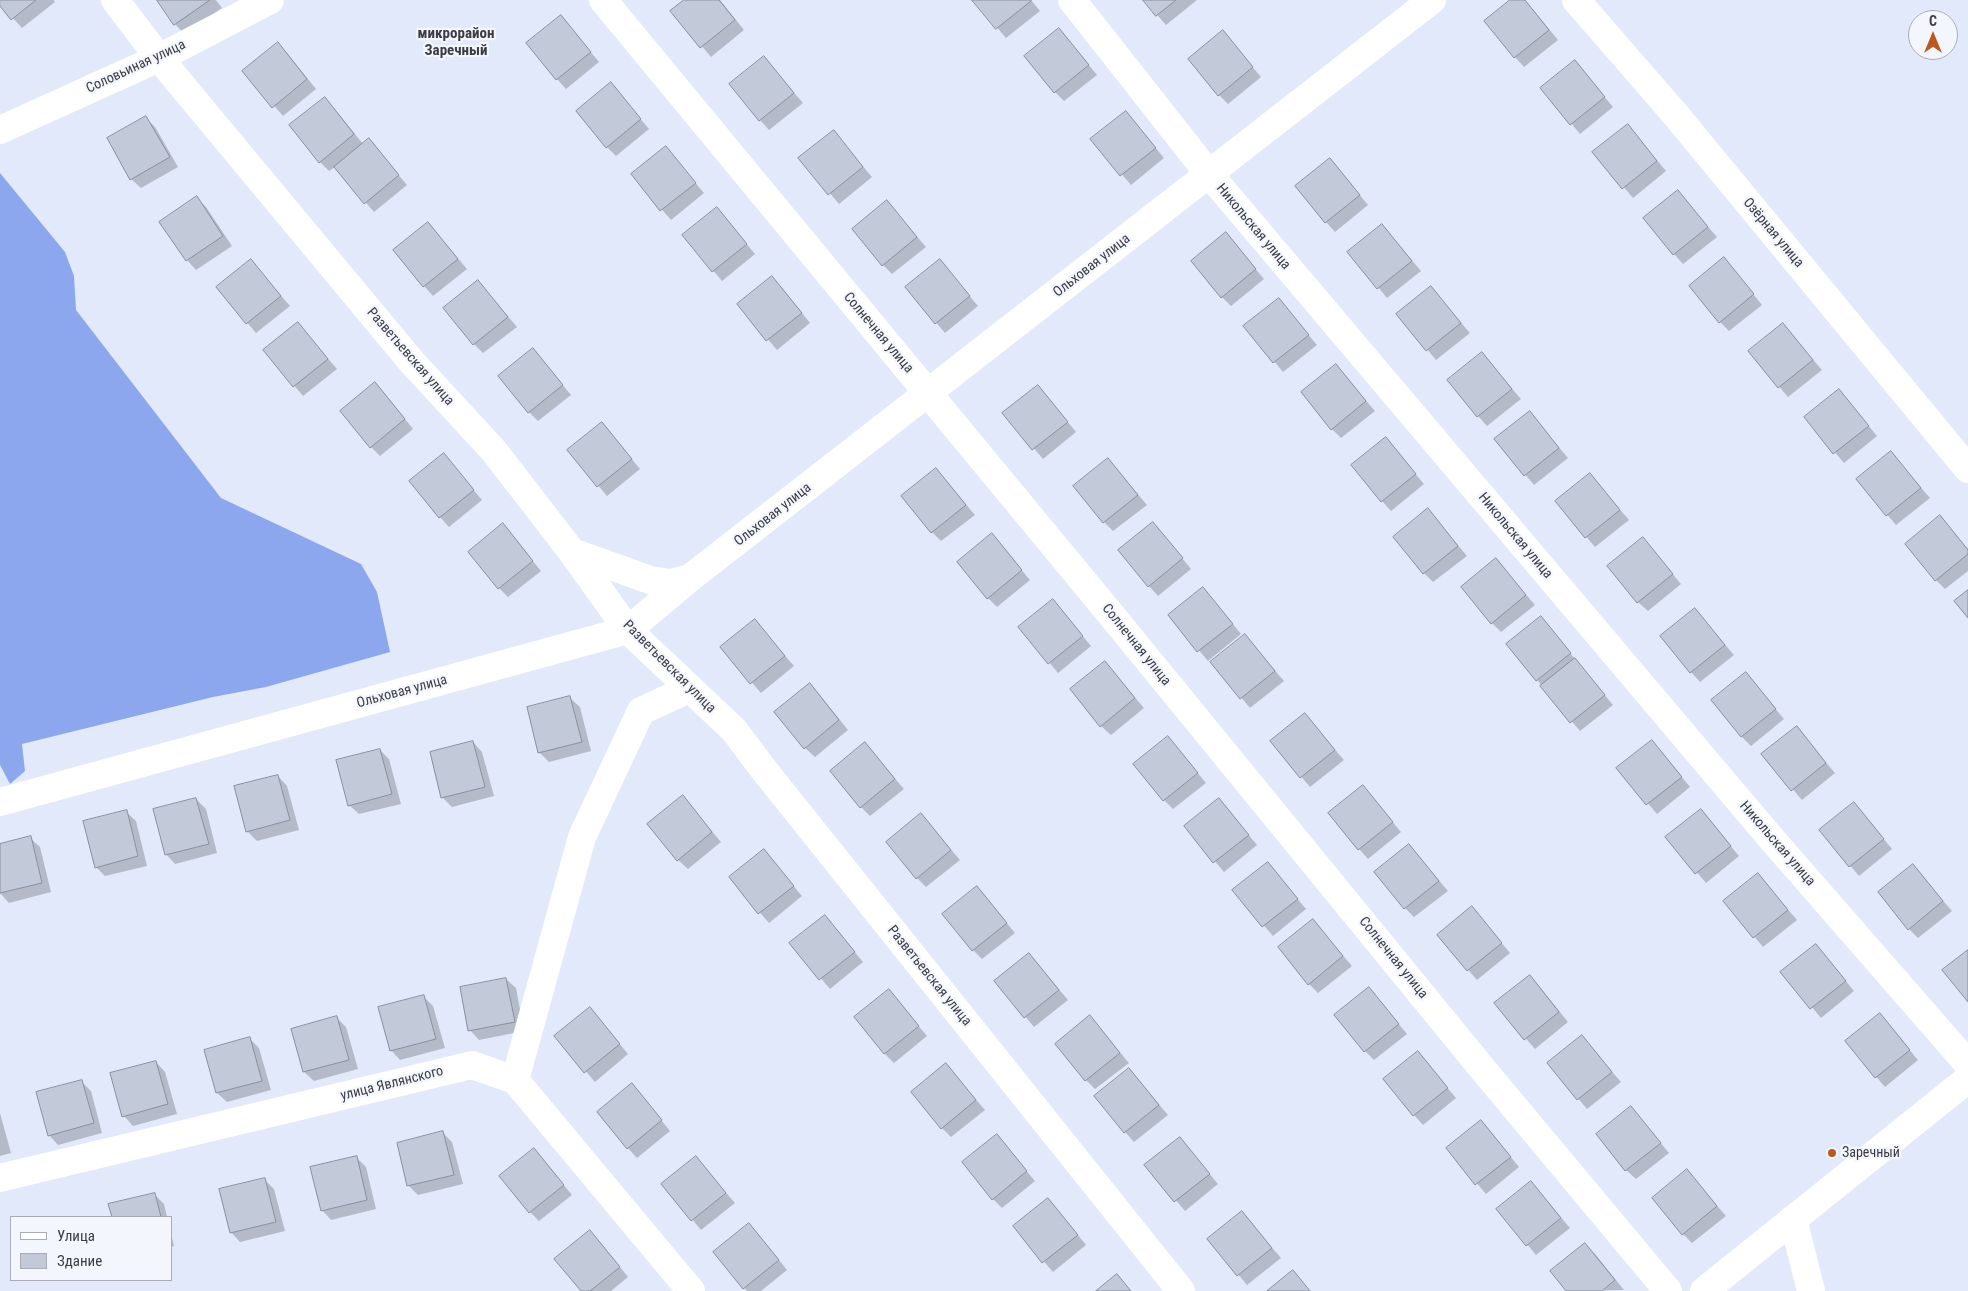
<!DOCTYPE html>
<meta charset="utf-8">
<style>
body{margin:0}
#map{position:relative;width:1968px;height:1291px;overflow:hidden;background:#e2e9fa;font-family:"Roboto Condensed",sans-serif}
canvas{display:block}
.legend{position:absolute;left:10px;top:1216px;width:162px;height:65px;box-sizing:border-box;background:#f3f6fd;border:1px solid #a9acb3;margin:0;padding:6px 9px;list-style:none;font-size:15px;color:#3a3d43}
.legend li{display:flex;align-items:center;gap:10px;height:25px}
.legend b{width:25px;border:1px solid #a9acb3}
.north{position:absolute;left:1908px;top:10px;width:50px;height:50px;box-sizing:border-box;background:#f3f6fd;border:1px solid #a9acb3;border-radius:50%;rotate:0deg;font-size:14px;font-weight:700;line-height:20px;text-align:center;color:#3a3d43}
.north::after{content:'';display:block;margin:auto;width:18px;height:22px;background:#ba581f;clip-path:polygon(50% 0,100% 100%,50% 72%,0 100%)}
</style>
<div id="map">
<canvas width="1968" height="1291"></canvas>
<ul class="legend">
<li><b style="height:6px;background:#fff"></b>Улица</li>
<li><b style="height:14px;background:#c2c9d9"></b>Здание</li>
</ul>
<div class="north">С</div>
</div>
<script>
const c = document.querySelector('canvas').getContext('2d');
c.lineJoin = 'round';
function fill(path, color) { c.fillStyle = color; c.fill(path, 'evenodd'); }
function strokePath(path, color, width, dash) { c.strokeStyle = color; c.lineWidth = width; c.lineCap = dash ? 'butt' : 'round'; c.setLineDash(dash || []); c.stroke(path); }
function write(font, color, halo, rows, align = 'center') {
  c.font = font + ' "Roboto Condensed",sans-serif'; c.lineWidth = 4.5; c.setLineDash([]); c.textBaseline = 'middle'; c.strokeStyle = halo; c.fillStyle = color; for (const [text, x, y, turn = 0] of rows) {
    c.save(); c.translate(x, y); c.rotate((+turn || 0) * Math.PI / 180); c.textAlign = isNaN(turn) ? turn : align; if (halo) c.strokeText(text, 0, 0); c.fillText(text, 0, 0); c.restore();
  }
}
fill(new Path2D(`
 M 0,173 L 65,252 L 74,276 L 76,310 L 221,498 L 361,564 L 377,592 L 390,652 L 266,687 L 213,697 L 22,744 L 25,771 L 10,784 L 0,765 Z`), '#8ca7ee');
fill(new Path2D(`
 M 0,0 L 54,0 L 55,2 L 22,28 L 0,4 Z
 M 158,0 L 216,0 L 222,8 L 184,34 L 175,24 Z
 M 686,0 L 720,0 L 744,30 L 711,57 L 672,11 Z
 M 974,0 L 1031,0 L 1040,11 L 1006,38 Z
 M 1144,0 L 1197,0 L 1166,25 Z
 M 1512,0 L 1525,0 L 1558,40 L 1524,67 L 1515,57 Z
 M 561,16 L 599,62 L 566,89 L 557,79 Z
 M 1059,29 L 1097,75 L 1064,101 L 1055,92 Z
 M 1223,32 L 1261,77 L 1228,104 L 1219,95 Z
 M 287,53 L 316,89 L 283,116 L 244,71 Z
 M 764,58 L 803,103 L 769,130 L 760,120 Z
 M 1575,62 L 1613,107 L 1580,134 L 1542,88 Z
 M 611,84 L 649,129 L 616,156 L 607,147 Z
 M 334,108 L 363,144 L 369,140 L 407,185 L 374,212 L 335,167 L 329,171 L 320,162 Z
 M 1126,112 L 1164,158 L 1131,185 L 1092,139 Z
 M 146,118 L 155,127 L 178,167 L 141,188 L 131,179 Z
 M 1628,126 L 1666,171 L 1633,198 L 1594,152 Z
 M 834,132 L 872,177 L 839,204 L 800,158 Z
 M 666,148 L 704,193 L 671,220 L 632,175 Z
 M 1330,159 L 1368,205 L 1335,232 L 1326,222 Z
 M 1678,192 L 1717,237 L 1683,264 L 1674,254 Z
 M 197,198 L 206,207 L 232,246 L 196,270 L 187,260 Z
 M 887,202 L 926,247 L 892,274 L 883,265 Z
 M 717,209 L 755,254 L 722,281 L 684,236 Z
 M 428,223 L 467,269 L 433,296 L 424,286 Z
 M 1382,225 L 1421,271 L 1387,298 L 1349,252 Z
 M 1226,234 L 1264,279 L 1231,306 L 1222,297 Z
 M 1724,259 L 1762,305 L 1729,331 L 1720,322 Z
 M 251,261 L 290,306 L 256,333 L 218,288 Z
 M 940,261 L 978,306 L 945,333 L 907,288 Z
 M 478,281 L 517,327 L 483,353 L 474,344 Z
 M 781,287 L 810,323 L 777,350 L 738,304 Z
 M 1431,288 L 1470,333 L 1436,360 L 1398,314 Z
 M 1278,299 L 1317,345 L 1283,372 L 1245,326 Z
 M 298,324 L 337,369 L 303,396 L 265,351 Z
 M 1783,325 L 1822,370 L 1788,397 L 1750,352 Z
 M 533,349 L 571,395 L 538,421 L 529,412 Z
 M 1482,354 L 1521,399 L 1487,426 L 1478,416 Z
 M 1336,366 L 1375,411 L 1341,438 L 1332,429 Z
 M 1038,386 L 1076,432 L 1043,459 L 1004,413 Z
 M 1839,390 L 1877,436 L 1844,463 L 1805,417 Z
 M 384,393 L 413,429 L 380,456 L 371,447 Z
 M 1529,412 L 1568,458 L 1534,485 L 1496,439 Z
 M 602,423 L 640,469 L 607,496 L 569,450 Z
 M 1386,439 L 1424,484 L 1391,511 L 1382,501 Z
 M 1891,453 L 1930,498 L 1896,525 L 1858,480 Z
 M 444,455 L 482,500 L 449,527 L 440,517 Z
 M 1108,459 L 1147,505 L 1113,531 L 1104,522 Z
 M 936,469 L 975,515 L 941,541 L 932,532 Z
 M 1590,475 L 1629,520 L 1595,547 L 1557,502 Z
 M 1428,510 L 1467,556 L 1433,582 L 1424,573 Z
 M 1940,517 L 1968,549 L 1968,571 L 1945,589 L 1936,580 Z
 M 1153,523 L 1191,569 L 1158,596 L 1149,586 Z
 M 503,525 L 541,571 L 508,597 L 499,588 Z
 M 992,535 L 1030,580 L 997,607 L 988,598 Z
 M 1643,539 L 1681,584 L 1648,611 L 1638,602 Z
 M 1496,560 L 1535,605 L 1501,632 L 1492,623 Z
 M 1203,588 L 1241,634 L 1208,661 L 1169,615 Z
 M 1053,601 L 1091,646 L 1058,673 L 1020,627 Z
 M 1695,610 L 1734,655 L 1700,682 L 1691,672 Z
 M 1541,618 L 1613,705 L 1580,731 L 1537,680 Z
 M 755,621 L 794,666 L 761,693 L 722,648 Z
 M 1245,636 L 1284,681 L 1250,708 L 1212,663 Z
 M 1105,663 L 1144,708 L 1111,735 L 1101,726 Z
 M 1746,674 L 1784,719 L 1751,746 L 1741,736 Z
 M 819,694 L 848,730 L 815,757 L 805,748 Z
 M 570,698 L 580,707 L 591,751 L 549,762 L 540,753 L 528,708 Z
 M 1305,715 L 1344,760 L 1310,787 L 1272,742 Z
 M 1797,728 L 1835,773 L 1802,800 L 1763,754 Z
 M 1168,737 L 1206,783 L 1173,809 L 1164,800 Z
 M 1652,741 L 1690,787 L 1657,814 L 1618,768 Z
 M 473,742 L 482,752 L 494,796 L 452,807 L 442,797 Z
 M 865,744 L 904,789 L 870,816 L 861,807 Z
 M 380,750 L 389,759 L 401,804 L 359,814 L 349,805 Z
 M 278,776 L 287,786 L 299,830 L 257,841 L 247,831 Z
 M 1363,787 L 1401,832 L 1368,859 L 1359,849 Z
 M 683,797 L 721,842 L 688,869 L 678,860 Z
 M 196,799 L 206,809 L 217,853 L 175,864 L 166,854 Z
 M 1219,799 L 1257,845 L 1224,872 L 1185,826 Z
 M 1854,803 L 1892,849 L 1859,876 L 1821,831 Z
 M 1701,811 L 1739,856 L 1706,883 L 1667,837 Z
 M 126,812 L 136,821 L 147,866 L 105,876 L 96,867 Z
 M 921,815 L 960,860 L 926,887 L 917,878 Z
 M 30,838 L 40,847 L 51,892 L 9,903 L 0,893 L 0,846 Z
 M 1409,845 L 1448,891 L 1414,917 L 1405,908 Z
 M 764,851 L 802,896 L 769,923 L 730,878 Z
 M 1268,864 L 1306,909 L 1273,936 L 1234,891 Z
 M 1913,866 L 1952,911 L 1918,938 L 1909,929 Z
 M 1758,875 L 1797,920 L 1763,947 L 1725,901 Z
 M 977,887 L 1015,933 L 982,959 L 973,950 Z
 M 1472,908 L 1510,953 L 1477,980 L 1438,935 Z
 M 825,916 L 863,962 L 830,989 L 791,943 Z
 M 1313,921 L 1352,966 L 1318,993 L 1309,984 Z
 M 1816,945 L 1854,991 L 1821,1018 L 1782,972 Z
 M 1029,954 L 1068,1000 L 1034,1027 L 996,982 Z
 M 506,979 L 516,988 L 524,1031 L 479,1040 L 470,1030 Z
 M 1539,986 L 1568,1022 L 1535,1049 L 1496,1004 Z
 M 1369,988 L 1407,1034 L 1374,1060 L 1365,1051 Z
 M 889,991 L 927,1036 L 894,1063 L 884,1053 Z
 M 424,997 L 433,1006 L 445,1048 L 400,1060 L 391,1050 Z
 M 1880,1015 L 1918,1060 L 1885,1087 L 1846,1041 Z
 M 1090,1017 L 1129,1063 L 1095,1089 L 1086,1080 Z
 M 337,1018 L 346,1027 L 358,1069 L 314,1081 L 304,1072 Z
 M 599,1019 L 628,1054 L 595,1082 L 556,1036 Z
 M 1582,1037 L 1621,1082 L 1587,1109 L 1549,1064 Z
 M 250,1039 L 259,1048 L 271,1090 L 227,1102 L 217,1093 Z
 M 1418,1053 L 1456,1098 L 1423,1125 L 1414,1115 Z
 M 156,1062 L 165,1072 L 177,1114 L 133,1126 L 124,1116 Z
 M 946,1065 L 985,1110 L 951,1137 L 942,1128 Z
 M 1129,1069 L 1168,1115 L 1134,1142 L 1125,1132 Z
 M 81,1081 L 91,1091 L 102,1133 L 58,1145 L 49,1135 Z
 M 641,1095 L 670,1131 L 637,1158 L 628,1148 Z
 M 1631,1107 L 1669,1153 L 1636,1179 L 1626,1170 Z
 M 0,1113 L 11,1153 L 0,1156 Z
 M 1481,1121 L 1519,1167 L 1486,1194 L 1447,1148 Z
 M 443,1133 L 452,1142 L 463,1184 L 418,1195 L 409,1186 L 398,1143 Z
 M 997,1136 L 1035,1181 L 1002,1208 L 993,1199 Z
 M 1180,1138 L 1218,1184 L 1185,1211 L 1146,1165 Z
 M 534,1149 L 572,1195 L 539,1221 L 530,1212 Z
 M 356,1157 L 366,1167 L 376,1209 L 331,1220 L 322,1210 Z
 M 696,1158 L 735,1203 L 701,1230 L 663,1184 Z
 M 1687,1171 L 1726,1216 L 1692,1243 L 1683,1234 Z
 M 265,1180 L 274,1189 L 285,1231 L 240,1242 L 231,1232 Z
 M 1531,1182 L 1570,1228 L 1536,1255 L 1498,1209 Z
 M 154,1194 L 164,1204 L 167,1217 L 113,1217 L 110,1205 Z
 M 1057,1209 L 1086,1245 L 1053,1272 L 1014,1227 Z
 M 1242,1213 L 1281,1258 L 1247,1285 L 1209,1239 Z
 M 171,1234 L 174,1246 L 171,1247 Z
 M 758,1234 L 787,1270 L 761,1291 L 747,1291 L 744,1288 Z
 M 599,1241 L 628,1277 L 611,1291 L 582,1291 Z
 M 1585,1245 L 1595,1254 L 1624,1290 L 1568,1291 Z`), '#0003');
const building = new Path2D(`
 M 0,0 L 36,0 L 11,20 L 0,6 Z
 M 157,0 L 210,0 L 174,25 Z
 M 684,0 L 719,0 L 735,20 L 700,48 L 670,11 Z
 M 972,0 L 1031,0 L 1031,1 L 996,29 Z
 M 1143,0 L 1176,0 L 1156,16 Z
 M 1510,0 L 1525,0 L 1549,30 L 1514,58 L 1484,21 Z
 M 561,15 L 591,52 L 556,80 L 526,43 Z
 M 1059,28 L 1089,65 L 1054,93 L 1024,56 Z
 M 1223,30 L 1253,67 L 1218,96 L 1188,59 Z
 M 278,42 L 307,79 L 272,108 L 242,71 Z
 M 764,56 L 794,93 L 759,121 L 729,84 Z
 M 1575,60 L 1605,97 L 1570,125 L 1540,88 Z
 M 611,82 L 641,119 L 606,148 L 576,111 Z
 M 325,97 L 354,134 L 319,163 L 289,125 Z
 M 1126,111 L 1156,148 L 1120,176 L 1090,139 Z
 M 146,116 L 170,157 L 130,180 L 107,138 Z
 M 1628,124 L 1657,161 L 1622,189 L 1592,152 Z
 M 834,130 L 863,167 L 828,195 L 798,158 Z
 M 369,138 L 399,175 L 364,204 L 334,167 Z
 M 666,146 L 696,183 L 660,211 L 631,174 Z
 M 1330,158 L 1360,195 L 1325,223 L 1295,186 Z
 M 1678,190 L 1708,227 L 1673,255 L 1643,218 Z
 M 197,196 L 223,236 L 186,261 L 159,222 Z
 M 887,200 L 917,237 L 882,266 L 852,229 Z
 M 717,207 L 747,244 L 712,272 L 682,235 Z
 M 428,222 L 458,259 L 423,287 L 393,250 Z
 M 1382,224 L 1412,261 L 1377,289 L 1347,252 Z
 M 1226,232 L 1256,269 L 1221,298 L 1191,261 Z
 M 1724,257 L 1754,294 L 1719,323 L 1689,286 Z
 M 251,259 L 281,296 L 246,324 L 216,287 Z
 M 940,259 L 970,296 L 935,324 L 905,287 Z
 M 772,276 L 802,313 L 766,341 L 737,304 Z
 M 478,280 L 508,317 L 473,345 L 443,308 Z
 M 1431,286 L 1461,323 L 1426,351 L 1396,314 Z
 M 1279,298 L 1309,335 L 1273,363 L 1243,326 Z
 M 298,322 L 328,359 L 293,387 L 263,350 Z
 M 1783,323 L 1813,360 L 1778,388 L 1748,351 Z
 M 533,348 L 563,385 L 528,413 L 498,376 Z
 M 1482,352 L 1512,389 L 1477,417 L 1447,380 Z
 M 1336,364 L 1366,401 L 1331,430 L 1301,392 Z
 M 375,382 L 405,419 L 370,448 L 340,411 Z
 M 1038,385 L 1068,422 L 1032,450 L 1002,413 Z
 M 1839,389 L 1869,426 L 1833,454 L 1804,417 Z
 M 1530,411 L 1559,448 L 1524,476 L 1494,439 Z
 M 602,422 L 632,459 L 597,487 L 567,450 Z
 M 1386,437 L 1416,474 L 1381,502 L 1351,465 Z
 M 1891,451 L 1921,488 L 1886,516 L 1856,479 Z
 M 444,453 L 474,490 L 439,518 L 409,481 Z
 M 1108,458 L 1138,495 L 1103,523 L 1073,486 Z
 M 936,468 L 966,505 L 931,533 L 901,496 Z
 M 1590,473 L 1620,510 L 1585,538 L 1555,501 Z
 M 1428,508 L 1458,546 L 1423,574 L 1393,537 Z
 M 1940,515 L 1968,550 L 1968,554 L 1935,581 L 1905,544 Z
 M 1153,522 L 1183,558 L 1148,587 L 1118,550 Z
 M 503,523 L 533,561 L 498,589 L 468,552 Z
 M 992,533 L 1022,570 L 987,599 L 957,562 Z
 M 1643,537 L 1673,574 L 1637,603 L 1607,566 Z
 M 1496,558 L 1526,595 L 1491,624 L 1461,587 Z
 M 1203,587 L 1233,624 L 1197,652 L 1168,615 Z
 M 1968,590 L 1968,618 L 1954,601 Z
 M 1053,599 L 1083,636 L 1048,664 L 1018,627 Z
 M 1695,608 L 1725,645 L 1690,673 L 1660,636 Z
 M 1541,616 L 1571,653 L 1536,681 L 1506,644 Z
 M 755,619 L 785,656 L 750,684 L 720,647 Z
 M 1245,634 L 1275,671 L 1240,699 L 1210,662 Z
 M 1575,658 L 1605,695 L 1570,723 L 1540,686 Z
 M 1105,661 L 1135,698 L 1100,727 L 1070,689 Z
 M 1746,672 L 1776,709 L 1741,737 L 1711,700 Z
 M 810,683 L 839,720 L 804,749 L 774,712 Z
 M 570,696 L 582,742 L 538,753 L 527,707 Z
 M 1305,713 L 1335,750 L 1300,778 L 1270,741 Z
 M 1797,726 L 1826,763 L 1791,791 L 1761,754 Z
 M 1168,736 L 1198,773 L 1163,801 L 1133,764 Z
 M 1652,740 L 1682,777 L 1646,805 L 1616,768 Z
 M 473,741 L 485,787 L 441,798 L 430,752 Z
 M 865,742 L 895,779 L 860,808 L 830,771 Z
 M 380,749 L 392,794 L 348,806 L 336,760 Z
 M 278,775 L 290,820 L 246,832 L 234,786 Z
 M 1363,785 L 1393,822 L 1358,850 L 1328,813 Z
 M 683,795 L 712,832 L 677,861 L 647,824 Z
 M 196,798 L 209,844 L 165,855 L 153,809 Z
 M 1219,798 L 1249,835 L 1213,863 L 1184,826 Z
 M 1854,802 L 1884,839 L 1849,867 L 1819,830 Z
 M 1701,809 L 1731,846 L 1695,874 L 1665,837 Z
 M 127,810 L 138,856 L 95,868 L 83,821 Z
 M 921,813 L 951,850 L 916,879 L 886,842 Z
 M 31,836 L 42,883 L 0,893 L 0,844 Z
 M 1409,844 L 1439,881 L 1404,909 L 1374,872 Z
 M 764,849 L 794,886 L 758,914 L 729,877 Z
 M 1268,862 L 1298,899 L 1262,927 L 1232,890 Z
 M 1913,864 L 1943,901 L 1908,930 L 1878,892 Z
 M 1758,873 L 1788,910 L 1753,938 L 1723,901 Z
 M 977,886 L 1007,923 L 972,951 L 942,914 Z
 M 1472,906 L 1502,943 L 1467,971 L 1437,935 Z
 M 825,915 L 855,952 L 819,980 L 789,943 Z
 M 1313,919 L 1343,956 L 1308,985 L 1278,947 Z
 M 1816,944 L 1846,981 L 1810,1009 L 1780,972 Z
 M 1968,950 L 1968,1002 L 1942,970 Z
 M 1029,953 L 1059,990 L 1024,1018 L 994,981 Z
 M 1530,975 L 1559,1012 L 1524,1040 L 1494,1003 Z
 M 506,978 L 515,1022 L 468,1031 L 460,987 Z
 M 1369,987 L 1399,1024 L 1364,1052 L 1334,1015 Z
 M 889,989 L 919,1026 L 884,1054 L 854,1017 Z
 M 424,995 L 436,1039 L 390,1051 L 378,1007 Z
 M 590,1007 L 620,1044 L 584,1073 L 554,1036 Z
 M 1880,1013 L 1910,1050 L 1875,1078 L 1845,1041 Z
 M 1090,1015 L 1120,1053 L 1085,1081 L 1055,1044 Z
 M 337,1016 L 349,1060 L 303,1072 L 291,1029 Z
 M 1582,1035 L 1612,1072 L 1577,1100 L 1547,1063 Z
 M 250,1037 L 262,1081 L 216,1093 L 204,1050 Z
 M 1418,1051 L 1448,1088 L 1413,1116 L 1383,1079 Z
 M 156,1061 L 168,1104 L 122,1117 L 110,1073 Z
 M 946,1063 L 976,1100 L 941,1129 L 911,1092 Z
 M 1129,1068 L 1159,1105 L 1124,1133 L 1094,1096 Z
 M 82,1080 L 94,1123 L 48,1136 L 36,1092 Z
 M 632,1083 L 662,1120 L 627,1149 L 597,1112 Z
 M 1631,1106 L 1661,1143 L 1625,1171 L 1596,1134 Z
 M 1481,1120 L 1511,1157 L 1475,1185 L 1446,1148 Z
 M 443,1131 L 454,1175 L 407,1186 L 397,1143 Z
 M 997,1134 L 1027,1171 L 992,1200 L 962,1162 Z
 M 1180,1137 L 1210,1174 L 1174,1202 L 1144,1165 Z
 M 534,1148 L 564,1185 L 529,1213 L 499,1176 Z
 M 357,1156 L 367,1200 L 321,1211 L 310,1167 Z
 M 696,1156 L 726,1193 L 691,1221 L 661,1184 Z
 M 1687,1169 L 1717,1206 L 1682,1235 L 1652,1198 Z
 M 265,1178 L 276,1222 L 230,1233 L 219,1189 Z
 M 1531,1181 L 1561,1218 L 1526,1246 L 1496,1209 Z
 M 155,1193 L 161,1217 L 112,1217 L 108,1204 Z
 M 1048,1198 L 1078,1235 L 1042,1263 L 1013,1226 Z
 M 1242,1211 L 1272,1248 L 1237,1276 L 1207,1239 Z
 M 749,1223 L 779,1260 L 743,1289 L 713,1252 Z
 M 590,1230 L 620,1267 L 590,1291 L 581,1291 L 554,1259 Z
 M 1585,1243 L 1615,1280 L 1602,1291 L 1566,1291 L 1550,1271 Z
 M 1293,1270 L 1310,1291 L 1267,1291 Z
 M 1117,1274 L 1131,1291 L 1096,1291 Z`);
fill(building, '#c2c9d9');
strokePath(building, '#898f9f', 1);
strokePath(new Path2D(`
 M 115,0 L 159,58 L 411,361 L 494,451 L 572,552 L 628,630 L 734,730 L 764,770 L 1181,1291
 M 603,0 L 1113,617 L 1481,1067 L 1668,1291
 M 1072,0 L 1209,174 L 1770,837 L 1968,1064
 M 1576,0 L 1675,114 L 1968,469
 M 0,130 L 159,58 L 270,0
 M 572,552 L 650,580 L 671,583 L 690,578
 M 0,802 L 628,630 L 690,578 L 1432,0
 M 515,1080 L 582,837 L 641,711 L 689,689
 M 0,1178 L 472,1065 L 515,1080 L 691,1291
 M 1793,1219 L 1811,1291
 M 1704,1291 L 1968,1079`), '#fff', 28);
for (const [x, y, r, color] of [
 [1832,1153,5,"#ba581f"]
]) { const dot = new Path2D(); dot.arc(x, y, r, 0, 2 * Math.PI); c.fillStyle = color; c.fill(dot); strokePath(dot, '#f3f6fd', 2); }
write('14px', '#3a3d43', '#f3f6fd', [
 ["Соловьиная улица",136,67,-25],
 ["Никольская улица",1253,227,50],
 ["Озёрная улица",1773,233,50],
 ["Ольховая улица",1092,266,-38],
 ["Солнечная улица",878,333,50],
 ["Разветьевская улица",410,357,49],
 ["Ольховая улица",773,515,-38],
 ["Никольская улица",1515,536,50],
 ["Солнечная улица",1136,645,51],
 ["Разветьевская улица",669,667,45],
 ["Ольховая улица",402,692,-15],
 ["Никольская улица",1777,844,49],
 ["Солнечная улица",1393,958,51],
 ["Разветьевская улица",929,976,51],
 ["улица Являнского",392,1084,-14]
]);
write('14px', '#3a3d43', '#f3f6fd', [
 ["Заречный",1842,1153]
], 'left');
write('bold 15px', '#3a3d43', '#f3f6fd', [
 ["микрорайон",456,34],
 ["Заречный",456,51]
]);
</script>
